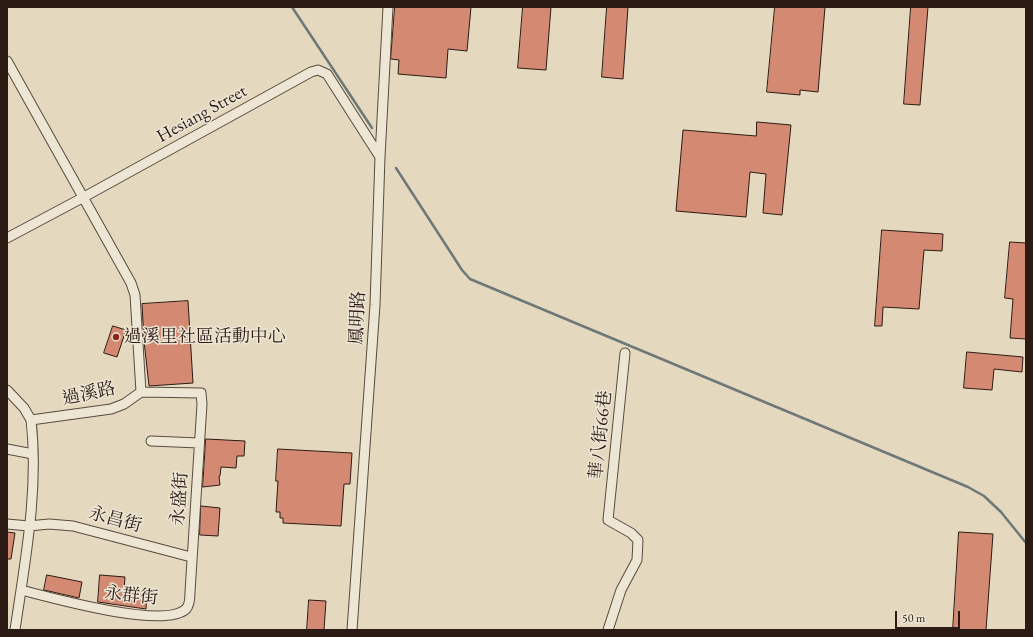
<!DOCTYPE html>
<meta charset="utf-8">
<style>
body{margin:0}
#map{position:relative;width:1033px;height:637px;overflow:hidden;background:#e4d9be;font-family:"EB Garamond",serif}
canvas{display:block}
.frame{position:absolute;inset:0;border:8px solid #2c1a14;pointer-events:none}
.scale{position:absolute;left:895px;top:611px;width:65px;height:18px;box-sizing:border-box;border:2px solid #2c1a14;border-top:0;padding-left:5px;font-size:12px;line-height:14px;white-space:nowrap;color:#2c1a14;-webkit-text-stroke:3px #ede6d5;paint-order:stroke}
</style>
<div id="map">
<canvas width="1033" height="637"></canvas>
<div class="frame"></div>
<div class="scale">50 m</div>
</div>
<script>
const c = document.querySelector('canvas').getContext('2d');
c.lineJoin = 'round';
function strokePath(path, color, width, dash) { c.strokeStyle = color; c.lineWidth = width; c.lineCap = dash ? 'butt' : 'round'; c.setLineDash(dash || []); c.stroke(path); }
function fill(path, color) { c.fillStyle = color; c.fill(path, 'evenodd'); }
function write(font, color, halo, rows, align = 'center') {
  c.font = font + ' "EB Garamond","Noto Serif TC",serif'; c.lineWidth = 3; c.setLineDash([]); c.textBaseline = 'middle'; c.strokeStyle = halo; c.fillStyle = color; for (const [text, x, y, turn = 0] of rows) {
    c.save(); c.translate(x, y); c.rotate((+turn || 0) * Math.PI / 180); c.textAlign = isNaN(turn) ? turn : align; if (halo) c.strokeText(text, 0, 0); c.fillText(text, 0, 0); c.restore();
  }
}
strokePath(new Path2D(`
 M 292,7 L 372,128
 M 396,168 L 462,270 L 470,279 L 968,487 L 984,496 L 1001,512 L 1026,543`), '#6e7879', 2.5);
const building = new Path2D(`
 M 395,7 L 471,7 L 467,51 L 448,49 L 446,78 L 398,74 L 399,60 L 391,59 Z
 M 523,7 L 551,7 L 546,70 L 518,68 Z
 M 607,7 L 628,7 L 623,79 L 602,77 Z
 M 775,7 L 825,7 L 818,92 L 800,90 L 800,95 L 767,92 Z
 M 911,7 L 928,7 L 920,105 L 904,104 Z
 M 757,122 L 791,125 L 782,215 L 763,213 L 766,174 L 750,172 L 746,217 L 676,211 L 683,130 L 756,136 Z
 M 882,230 L 943,234 L 942,251 L 924,250 L 919,309 L 883,307 L 882,326 L 875,326 Z
 M 1010,242 L 1026,243 L 1026,339 L 1010,338 L 1013,299 L 1005,298 Z
 M 188,301 L 193,383 L 149,386 L 144,341 L 142,304 Z
 M 113,326 L 126,330 L 117,357 L 104,353 Z
 M 967,352 L 1023,357 L 1022,372 L 994,369 L 992,390 L 964,388 Z
 M 206,439 L 245,441 L 244,456 L 237,456 L 236,468 L 221,467 L 220,476 L 219,476 L 220,485 L 203,487 Z
 M 278,449 L 352,453 L 350,484 L 344,484 L 341,526 L 283,523 L 283,518 L 280,518 L 280,512 L 276,512 L 278,481 L 276,481 Z
 M 201,506 L 220,508 L 218,536 L 200,535 Z
 M 7,532 L 15,533 L 11,559 L 7,559 Z
 M 959,532 L 993,534 L 986,630 L 953,630 Z
 M 47,575 L 82,582 L 79,598 L 44,590 Z
 M 100,575 L 125,577 L 124,590 L 147,592 L 146,609 L 98,602 Z
 M 309,600 L 326,601 L 324,630 L 307,630 Z`);
fill(building, '#d48a72');
strokePath(building, '#2c1a14', 1);
const minor = new Path2D(`
 M 7,61 L 131,283 L 135,295 L 141,392 L 124,404 L 111,409 L 31,420 C 39,490 25,561 15,630
 M 7,238 L 84,197 L 311,72 L 318,70 L 327,74 L 380,157
 M 7,390 L 24,408 L 31,420
 M 151,441 L 199,443
 M 7,449 L 33,454
 M 7,524 L 29,526 L 49,524 L 73,526 L 191,557
 M 21,590 C 49,597 164,630 186,609 C 190,605 190,597 190,592 L 202,404 L 201,393 L 141,392
 M 352,630 L 375,305 L 380,157 L 388,7
 M 608,630 L 621,590 L 637,560 L 638,540 L 631,533 L 608,520 L 625,353`);
strokePath(minor, '#5a4a3e', 11);
strokePath(minor, '#ede6d5', 9);
for (const [x, y, r, color] of [
 [116,337,4,"#8f2418"]
]) { const dot = new Path2D(); dot.arc(x, y, r, 0, 2 * Math.PI); c.fillStyle = color; c.fill(dot); strokePath(dot, '#ede6d5', 1.5); }
write('18px', '#2c1a14', '#ede6d5', [
 ["Hesiang Street",202,114,-29],
 ["鳳明路",358,318,-87],
 ["過溪路",89,394,-12],
 ["華八街66巷",601,435,-84],
 ["永盛街",180,499,-86],
 ["永昌街",115,520,15],
 ["永群街",131,596,6]
]);
write('18px', '#2c1a14', '#ede6d5', [
 ["過溪里社區活動中心",124,337]
], 'left');
</script>
